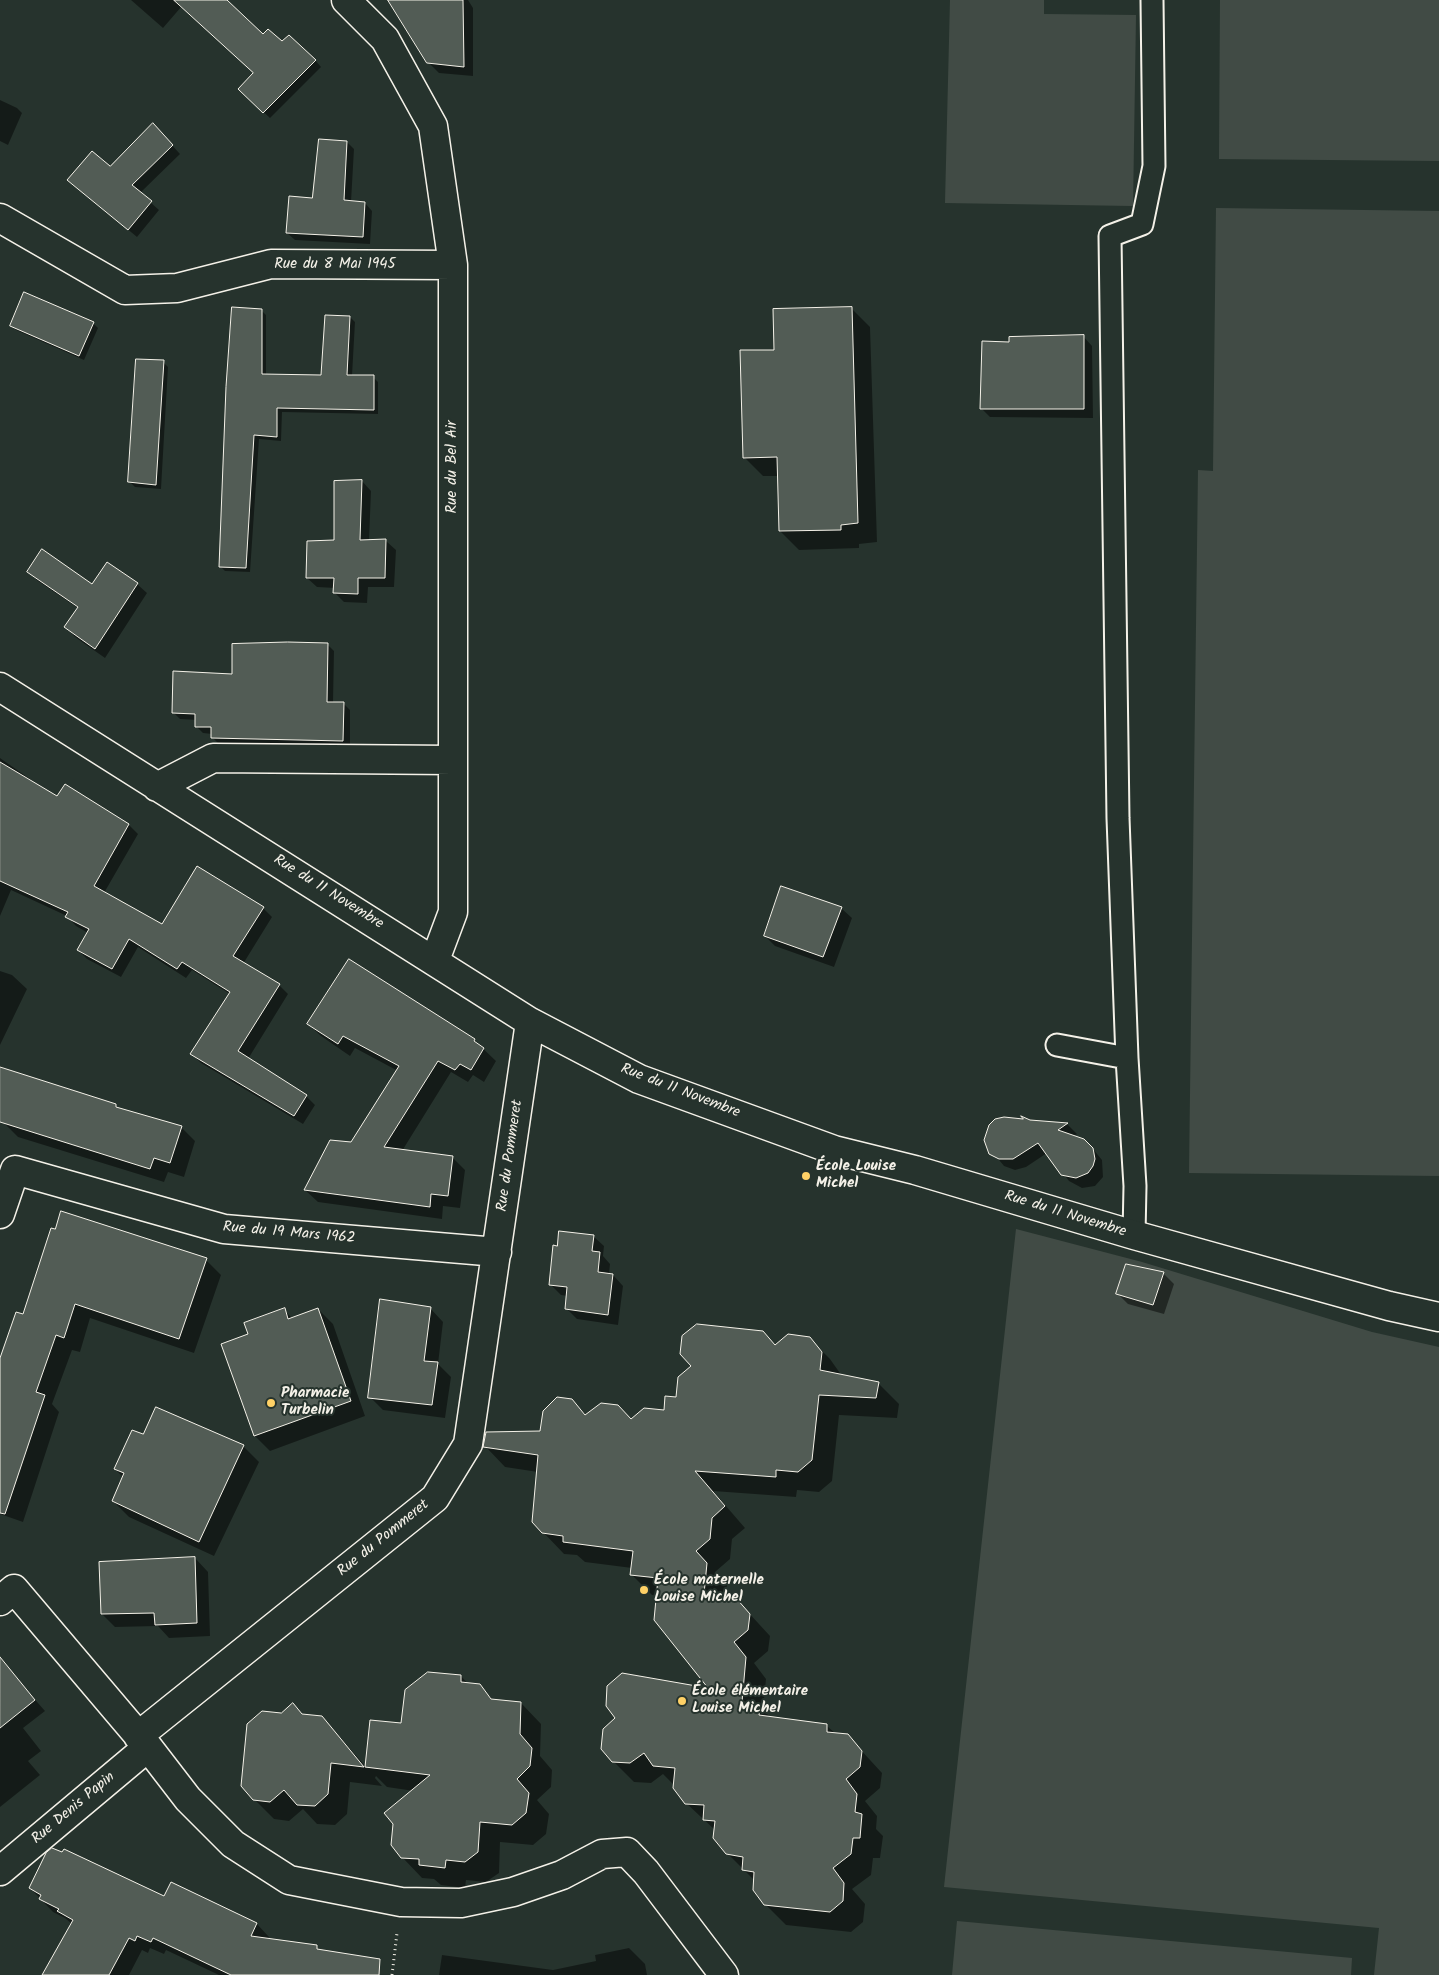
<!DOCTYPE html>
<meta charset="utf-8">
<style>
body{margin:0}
canvas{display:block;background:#26332d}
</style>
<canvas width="1439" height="1975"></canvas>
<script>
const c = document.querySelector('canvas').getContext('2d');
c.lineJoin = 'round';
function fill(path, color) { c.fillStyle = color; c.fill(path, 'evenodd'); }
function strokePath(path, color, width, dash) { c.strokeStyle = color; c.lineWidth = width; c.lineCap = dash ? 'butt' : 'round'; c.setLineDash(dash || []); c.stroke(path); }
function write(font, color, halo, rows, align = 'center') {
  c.font = font + ' Kalam,sans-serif'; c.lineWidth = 4; c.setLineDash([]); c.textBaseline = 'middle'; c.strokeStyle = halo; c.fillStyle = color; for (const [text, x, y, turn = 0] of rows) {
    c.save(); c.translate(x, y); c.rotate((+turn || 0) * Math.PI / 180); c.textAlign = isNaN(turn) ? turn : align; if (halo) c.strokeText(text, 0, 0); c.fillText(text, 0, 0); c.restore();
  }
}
fill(new Path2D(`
 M 950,0 L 1044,0 L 1044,14 L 1136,15 L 1133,206 L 945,203 Z
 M 1220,0 L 1439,0 L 1439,161 L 1219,159 Z
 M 1216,208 L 1439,211 L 1439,1176 L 1189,1173 L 1198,470 L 1213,471 Z
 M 1016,1229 L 1142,1262 L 1372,1332 L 1439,1347 L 1439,1975 L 1374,1975 L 1379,1928 L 944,1887 Z
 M 957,1921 L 1352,1958 L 1351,1975 L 952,1975 Z`), '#414b45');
fill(new Path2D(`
 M 131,0 L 225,0 L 263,36 L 315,60 L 321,67 L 270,118 L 239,89 L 254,73 L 182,6 L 163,28 Z
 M 399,0 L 468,0 L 473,8 L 473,76 L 439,73 L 428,62 Z
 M 0,100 L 17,108 L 22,113 L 8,145 L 0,141 Z
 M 160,132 L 180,154 L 140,193 L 159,210 L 137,237 L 73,184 L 110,168 Z
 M 347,142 L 354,149 L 351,202 L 365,203 L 372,211 L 370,244 L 295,240 L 287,233 L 313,199 Z
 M 25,294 L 93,323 L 98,328 L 84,360 L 16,330 L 11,325 Z
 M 851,308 L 870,327 L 877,542 L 859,544 L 859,548 L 799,550 L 780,531 L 779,476 L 763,476 L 745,458 L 775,352 Z
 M 261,310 L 266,315 L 266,375 L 322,376 L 350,317 L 355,322 L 352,376 L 373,377 L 378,382 L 378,414 L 282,412 L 281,441 L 259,439 L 250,572 L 225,571 L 220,566 Z
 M 1083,336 L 1092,346 L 1093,418 L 990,417 L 981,408 L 1010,343 Z
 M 163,362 L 168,367 L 161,489 L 135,487 L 130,482 Z
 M 362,481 L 371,491 L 369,541 L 386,541 L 396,550 L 394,587 L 368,587 L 367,603 L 344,602 L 335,593 L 335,588 L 317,587 L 307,578 L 335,542 Z
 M 29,572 L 93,586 L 137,584 L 147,593 L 105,658 L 75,637 L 66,627 L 78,608 L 38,581 Z
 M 327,644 L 334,651 L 333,703 L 343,703 L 350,710 L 350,747 L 219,744 L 212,737 L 212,734 L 203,733 L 196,726 L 197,720 L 180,719 L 173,712 Z
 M 0,758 L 57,798 L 65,785 L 129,825 L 138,834 L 104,893 L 162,925 L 263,908 L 272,917 L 243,964 L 279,985 L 288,994 L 248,1059 L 306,1096 L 315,1105 L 303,1124 L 201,1063 L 192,1054 L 230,994 L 192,970 L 186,978 L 138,947 L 121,977 L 87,959 L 78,950 L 88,933 L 76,926 L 67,916 L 11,890 L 0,916 Z
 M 841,908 L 852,918 L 834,967 L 775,946 L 765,936 Z
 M 0,971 L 12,975 L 27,989 L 0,1045 Z
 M 308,1024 L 474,1040 L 496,1061 L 484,1082 L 473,1075 L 468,1082 L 451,1072 L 402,1151 L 452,1157 L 465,1170 L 460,1208 L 443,1206 L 442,1219 L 318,1202 L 305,1190 L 352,1144 L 398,1071 L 355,1048 L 350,1056 L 321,1036 Z
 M 0,1066 L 7,1070 L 116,1105 L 119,1109 L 181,1127 L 195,1141 L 184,1177 L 168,1172 L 164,1182 L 18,1137 L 0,1119 Z
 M 996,1120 L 1068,1125 L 1077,1134 L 1072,1137 L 1088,1143 L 1102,1160 L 1103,1177 L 1095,1186 L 1082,1188 L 1069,1181 L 1047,1153 L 1026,1167 L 1015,1170 L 1004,1166 L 985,1143 L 987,1131 Z
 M 593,1236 L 604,1246 L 603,1256 L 610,1264 L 609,1274 L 613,1275 L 623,1286 L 618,1325 L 577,1319 L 567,1309 L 568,1296 L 561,1295 L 550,1284 L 558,1247 Z
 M 206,1260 L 221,1275 L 194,1353 L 90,1318 L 80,1352 L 72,1350 L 52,1404 L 59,1412 L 23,1522 L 0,1514 L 0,1362 L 24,1315 Z
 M 1163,1273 L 1174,1284 L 1164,1314 L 1128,1304 L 1118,1294 Z
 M 430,1308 L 443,1322 L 438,1364 L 451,1377 L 445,1418 L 383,1410 L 370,1397 Z
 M 318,1309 L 333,1324 L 365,1416 L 270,1451 L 255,1436 L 222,1345 L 249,1335 L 284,1310 L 293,1319 Z
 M 762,1332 L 776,1346 L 809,1338 L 830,1359 L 842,1376 L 878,1383 L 899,1404 L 897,1418 L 839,1415 L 832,1481 L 819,1492 L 797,1490 L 796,1497 L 713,1491 L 745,1528 L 732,1539 L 730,1559 L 715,1572 L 727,1585 L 725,1598 L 736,1599 L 770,1636 L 768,1651 L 754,1663 L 766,1679 L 763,1710 L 771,1718 L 827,1726 L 836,1734 L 848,1736 L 882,1773 L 880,1788 L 865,1801 L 877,1816 L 876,1829 L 883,1836 L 880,1858 L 873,1858 L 871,1875 L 852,1889 L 865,1904 L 863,1922 L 851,1932 L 786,1925 L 765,1904 L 755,1881 L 727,1853 L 715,1830 L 686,1803 L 675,1786 L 663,1774 L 651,1783 L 634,1782 L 613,1761 L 617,1719 L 711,1690 L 657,1596 L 652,1595 L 631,1574 L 632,1568 L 585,1562 L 577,1555 L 564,1554 L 543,1532 L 538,1472 L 505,1467 L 485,1446 L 542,1432 L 572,1400 L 587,1416 L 632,1420 L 665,1411 L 677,1398 Z
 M 143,1436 L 243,1446 L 259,1462 L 214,1556 L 129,1517 L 113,1501 L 124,1478 L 115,1469 Z
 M 195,1558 L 208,1572 L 210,1636 L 169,1638 L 158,1626 L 115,1627 L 102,1614 Z
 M 9,1670 L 45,1711 L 23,1728 L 41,1751 L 28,1761 L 40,1775 L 0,1807 L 0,1676 Z
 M 461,1676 L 469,1685 L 479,1686 L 494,1701 L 521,1703 L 541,1724 L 540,1756 L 552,1770 L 551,1787 L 537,1800 L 549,1814 L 546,1834 L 533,1845 L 500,1842 L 499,1873 L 486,1882 L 466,1880 L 465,1888 L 441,1885 L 434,1879 L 422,1878 L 402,1857 L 414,1791 L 387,1787 L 376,1776 L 375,1778 L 382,1786 L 350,1782 L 347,1814 L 335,1825 L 317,1824 L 303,1809 L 289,1821 L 274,1819 L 254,1799 L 281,1714 L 293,1705 L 304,1716 L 322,1717 L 367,1768 L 371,1722 L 402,1725 Z
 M 172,1884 L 257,1924 L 269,1937 L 268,1940 L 316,1947 L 321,1951 L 371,1975 L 219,1975 L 166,1950 L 164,1954 L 150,1948 L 148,1953 L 142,1950 L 129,1975 L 44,1975 L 72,1924 L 65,1918 L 53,1912 L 30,1888 L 165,1898 Z
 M 629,1948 L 645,1964 L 647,1975 L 439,1975 L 442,1955 L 553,1970 L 596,1961 L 595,1955 Z`), '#0007');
const building = new Path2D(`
 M 174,0 L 227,0 L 263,34 L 268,29 L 282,41 L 289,35 L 316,60 L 263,113 L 238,89 L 253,73 Z
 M 388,0 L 463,0 L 464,67 L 427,63 Z
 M 153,123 L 173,145 L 132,185 L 152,201 L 128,230 L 67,180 L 92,151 L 110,166 Z
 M 319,139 L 347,141 L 344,200 L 365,202 L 363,237 L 286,233 L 289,196 L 312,198 Z
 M 24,292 L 94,322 L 79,356 L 10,326 Z
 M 232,307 L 262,309 L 262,374 L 321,375 L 325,315 L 350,316 L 347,375 L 374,375 L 374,410 L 277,408 L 277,437 L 254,435 L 246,568 L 219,567 L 226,387 Z
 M 852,307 L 858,523 L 841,525 L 841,530 L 779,531 L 777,457 L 743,458 L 740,350 L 774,350 L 773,309 Z
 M 1084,335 L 1084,409 L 980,409 L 982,341 L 1009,342 L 1009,337 Z
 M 136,359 L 164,360 L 156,485 L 128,482 Z
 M 362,480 L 360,540 L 386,539 L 385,578 L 358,578 L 358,594 L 333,593 L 334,578 L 306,578 L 307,541 L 334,540 L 334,481 Z
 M 42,549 L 92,584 L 107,562 L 138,583 L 95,649 L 64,627 L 78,607 L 27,572 Z
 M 288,642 L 328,643 L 327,702 L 344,702 L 343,741 L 211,738 L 211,727 L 195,727 L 195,714 L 172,713 L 173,671 L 232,674 L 232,644 Z
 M 0,762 L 57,796 L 65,784 L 129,824 L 94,886 L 162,924 L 197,866 L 264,907 L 233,956 L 280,984 L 238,1051 L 307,1095 L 294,1116 L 190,1054 L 230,992 L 182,962 L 177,969 L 129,939 L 112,969 L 77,950 L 89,929 L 65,917 L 68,912 L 0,881 Z
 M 781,886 L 842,907 L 823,957 L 764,936 Z
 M 349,959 L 475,1039 L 474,1041 L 484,1048 L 471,1070 L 460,1064 L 455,1070 L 438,1061 L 384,1147 L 453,1156 L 448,1196 L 431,1194 L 430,1207 L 304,1190 L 330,1140 L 351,1142 L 399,1066 L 343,1036 L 338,1044 L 307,1024 Z
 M 0,1067 L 116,1104 L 116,1107 L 182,1126 L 170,1163 L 154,1158 L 150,1169 L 0,1122 Z
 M 1021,1116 L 1030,1120 L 1068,1123 L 1058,1130 L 1084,1139 L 1093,1148 L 1095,1159 L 1093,1166 L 1088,1173 L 1076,1178 L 1061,1175 L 1038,1143 L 1013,1159 L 999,1159 L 989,1154 L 984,1140 L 989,1125 L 995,1119 L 1004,1117 L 1023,1119 Z
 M 61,1211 L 207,1258 L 179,1339 L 75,1304 L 64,1338 L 56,1335 L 36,1392 L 45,1395 L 5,1514 L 0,1513 L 0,1358 L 16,1312 L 23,1314 L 51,1228 L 55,1229 Z
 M 559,1231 L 594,1235 L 592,1251 L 600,1252 L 598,1272 L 613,1274 L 608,1315 L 565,1309 L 567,1287 L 549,1285 L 553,1245 L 557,1246 Z
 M 1126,1264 L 1164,1272 L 1153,1305 L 1116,1294 Z
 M 380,1299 L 431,1307 L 424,1361 L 438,1362 L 432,1405 L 368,1398 Z
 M 285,1308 L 288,1319 L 318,1308 L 351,1401 L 254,1436 L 221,1344 L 248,1334 L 244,1323 Z
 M 697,1324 L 763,1331 L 775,1345 L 788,1334 L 810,1337 L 822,1352 L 820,1370 L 879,1382 L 876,1398 L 819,1395 L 812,1460 L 798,1472 L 776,1470 L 776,1477 L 695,1471 L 725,1506 L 712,1518 L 710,1539 L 696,1551 L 707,1563 L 704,1594 L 736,1598 L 750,1614 L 748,1630 L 734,1642 L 746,1657 L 742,1702 L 760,1705 L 759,1715 L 827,1724 L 827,1732 L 848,1734 L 862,1751 L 860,1767 L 846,1779 L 857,1794 L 855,1812 L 862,1814 L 860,1838 L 853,1838 L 851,1854 L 833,1868 L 844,1883 L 843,1901 L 830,1912 L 764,1905 L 753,1890 L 754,1872 L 742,1870 L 743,1857 L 726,1854 L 713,1838 L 715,1821 L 703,1820 L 704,1805 L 685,1804 L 673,1788 L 675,1768 L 653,1766 L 644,1753 L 630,1763 L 612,1762 L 601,1749 L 603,1729 L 615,1718 L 606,1706 L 607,1686 L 622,1673 L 708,1688 L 654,1620 L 658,1578 L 630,1575 L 633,1551 L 563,1542 L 563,1536 L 542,1533 L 532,1522 L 538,1455 L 483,1447 L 486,1432 L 540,1431 L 543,1411 L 557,1397 L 572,1399 L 585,1415 L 601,1403 L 618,1405 L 631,1419 L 644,1408 L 664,1410 L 665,1396 L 676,1397 L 678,1377 L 691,1366 L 680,1354 L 682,1336 Z
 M 156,1407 L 244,1445 L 199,1542 L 112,1501 L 124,1473 L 114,1469 L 132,1430 L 143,1434 Z
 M 195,1557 L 197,1623 L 155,1625 L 154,1613 L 101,1614 L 99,1562 Z
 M 0,1657 L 35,1700 L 0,1728 Z
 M 428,1672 L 461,1675 L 461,1682 L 480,1684 L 491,1699 L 521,1702 L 520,1734 L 532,1748 L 530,1766 L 517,1779 L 529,1793 L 526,1813 L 512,1825 L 480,1822 L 478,1852 L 465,1862 L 446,1860 L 445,1868 L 419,1865 L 419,1859 L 401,1858 L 391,1845 L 393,1824 L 384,1813 L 430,1775 L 365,1767 L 370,1720 L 401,1723 L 405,1690 Z
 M 293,1703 L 302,1714 L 322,1716 L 364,1767 L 331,1763 L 328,1794 L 315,1806 L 297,1805 L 284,1790 L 270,1802 L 253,1800 L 241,1786 L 247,1724 L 262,1711 L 281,1713 Z
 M 52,1848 L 62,1852 L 64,1849 L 164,1896 L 171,1882 L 257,1923 L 251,1936 L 317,1945 L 317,1949 L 380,1959 L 379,1975 L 231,1975 L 153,1938 L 151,1942 L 137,1936 L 135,1941 L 129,1938 L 109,1975 L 42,1975 L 73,1920 L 57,1911 L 59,1909 L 39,1899 L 41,1895 L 29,1888 L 46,1853 Z`);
fill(building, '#525c55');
strokePath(building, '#f4f1e8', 1);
const lane = new Path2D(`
 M 1057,1045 L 1127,1058 L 1135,1186 L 1134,1235
 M 1127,1058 L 1118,818 L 1110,236 L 1142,224 L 1154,166 L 1152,0`);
const street = new Path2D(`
 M 346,0 L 385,39 L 433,126 L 453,265 L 453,912 L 435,960
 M 0,218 L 125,290 L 177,288 L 271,264 L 453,265
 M 0,687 L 530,1022 L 639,1079 L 834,1150 L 915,1170 L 1134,1235 L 1389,1306 L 1439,1317
 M 157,787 L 213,758 L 452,760
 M 0,1214 L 15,1170 L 224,1229 L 497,1252
 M 0,1601 L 14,1589 L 148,1747 L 188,1799 L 233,1844 L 289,1880 L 401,1902 L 461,1903 L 513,1892 L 562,1875 L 602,1854 L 627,1852 L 646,1872 L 724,1975
 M 138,1736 L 435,1498 L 468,1444 L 530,1022
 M 0,1871 L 148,1747`);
strokePath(lane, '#f4f1e8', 25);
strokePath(street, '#f4f1e8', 31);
strokePath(new Path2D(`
 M 392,1975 L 397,1933`), '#f4f1e8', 3, [1, 4]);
strokePath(lane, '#26332d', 21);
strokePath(street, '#26332d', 28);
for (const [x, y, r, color] of [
 [806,1176,5,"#ffd166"],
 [271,1403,5,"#ffd166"],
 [644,1590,5,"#ffd166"],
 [682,1701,5,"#ffd166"]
]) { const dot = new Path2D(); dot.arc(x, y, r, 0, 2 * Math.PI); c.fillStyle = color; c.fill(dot); strokePath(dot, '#26332d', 2); }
write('15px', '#f4f1e8', '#26332d', [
 ["Rue du 8 Mai 1945",335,265],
 ["Rue du Bel Air",453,467,-90],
 ["Rue du 11 Novembre",328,893,32],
 ["Rue du 11 Novembre",680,1092,21],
 ["Rue du Pommeret",511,1156,-82],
 ["Rue du 11 Novembre",1065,1215,17],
 ["Rue du 19 Mars 1962",289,1234,5],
 ["Rue du Pommeret",384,1539,-39],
 ["Rue Denis Papin",74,1809,-40]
]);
write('bold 15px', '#f4f1e8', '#26332d', [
 ["École Louise",816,1167],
 ["Michel",816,1184],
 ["Pharmacie",281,1394],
 ["Turbelin",281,1411],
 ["École maternelle",654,1581],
 ["Louise Michel",654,1598],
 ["École élémentaire",692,1692],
 ["Louise Michel",692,1709]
], 'left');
</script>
